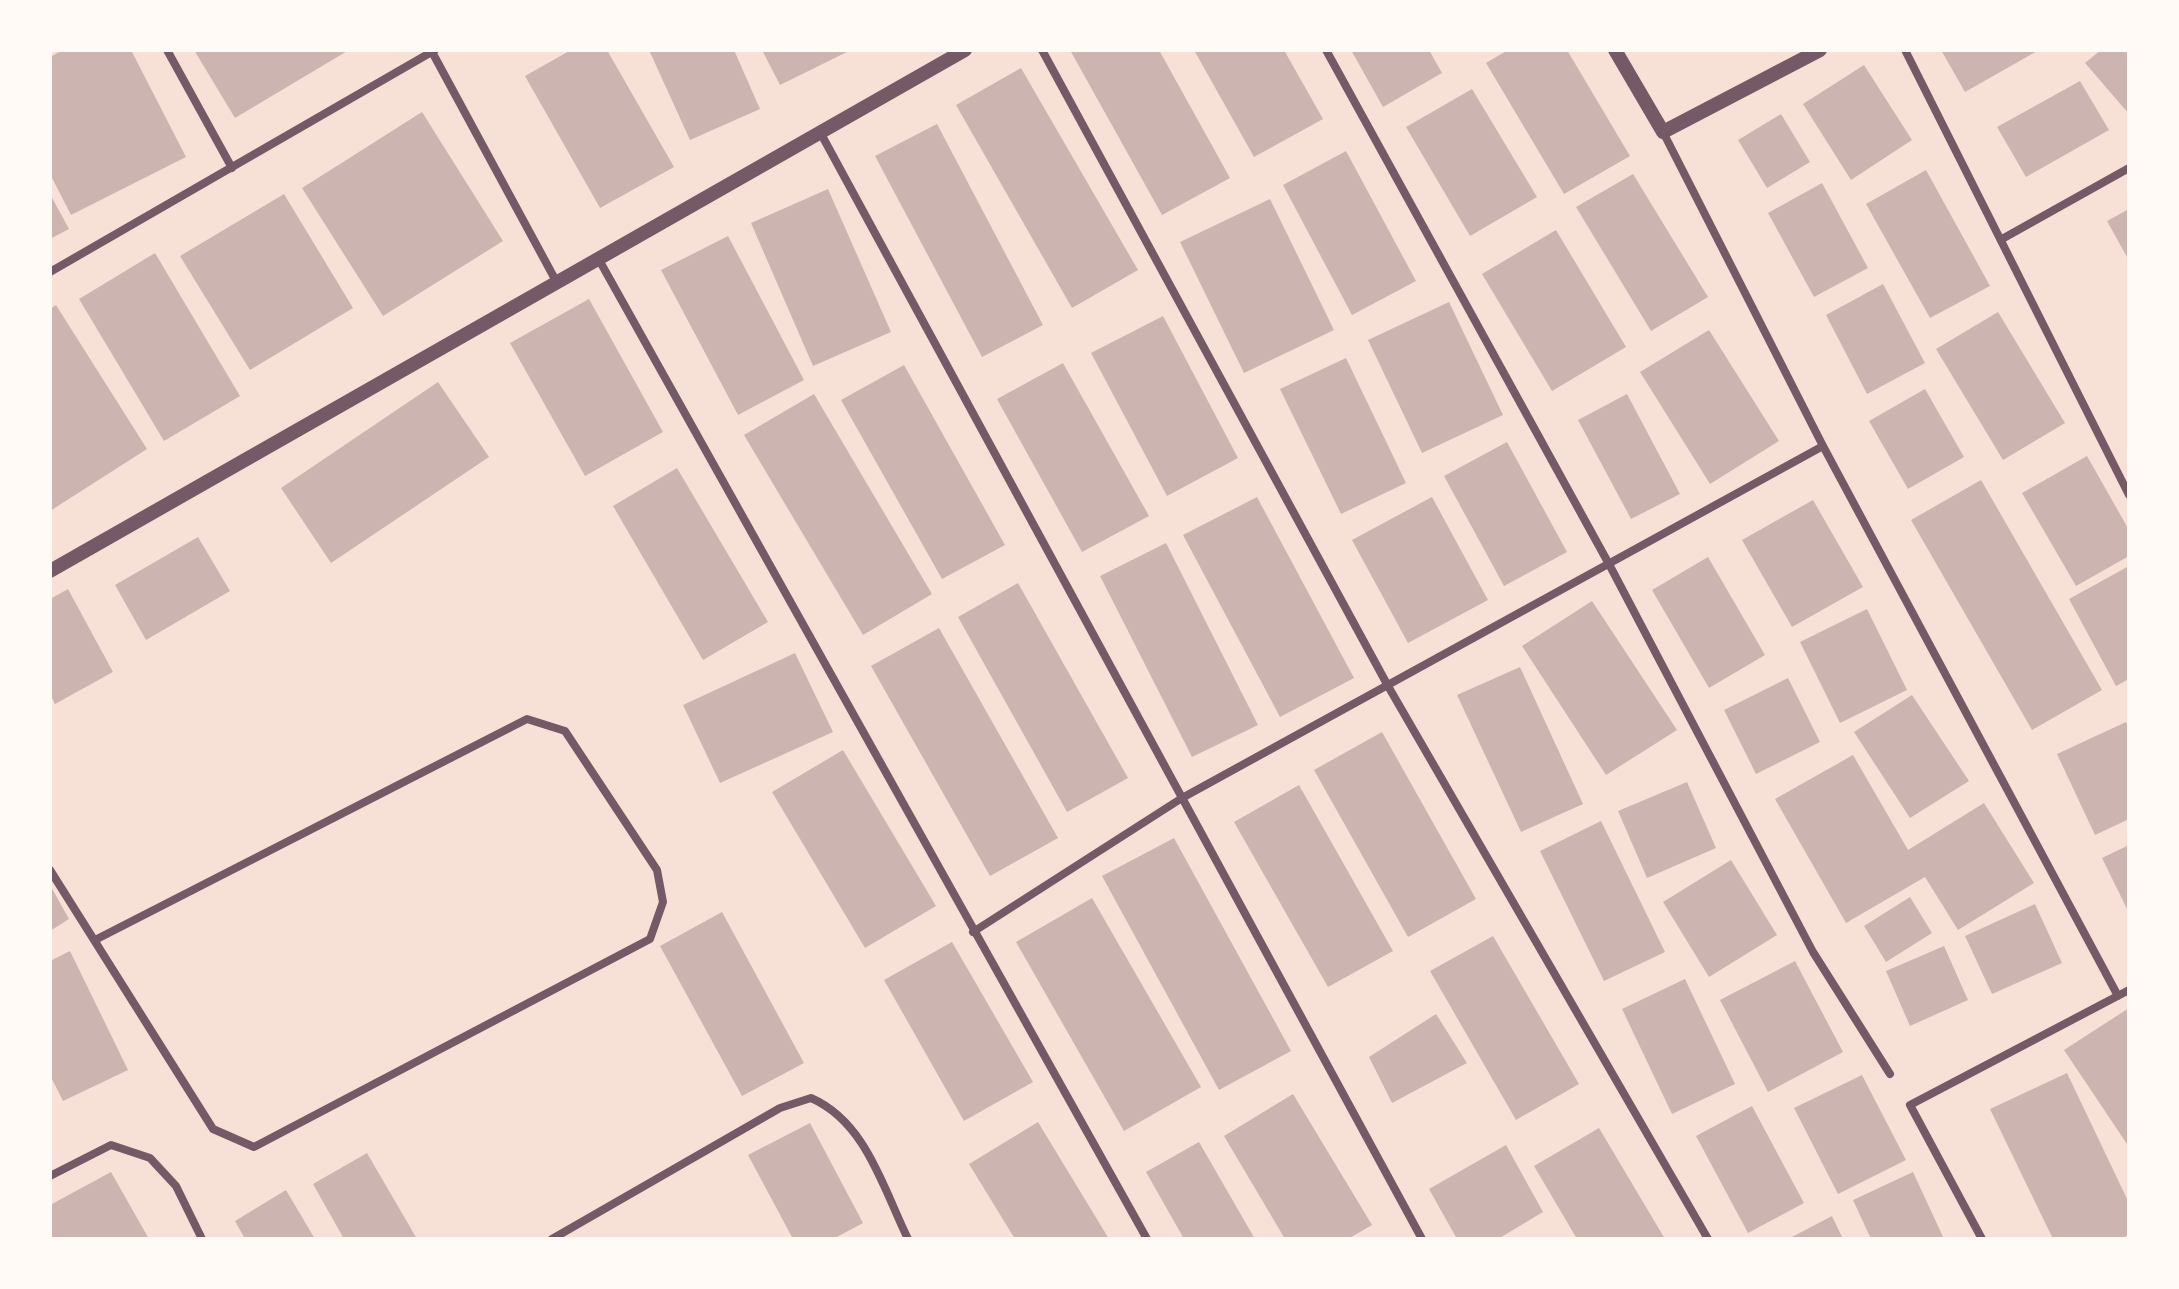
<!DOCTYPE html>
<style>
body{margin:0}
#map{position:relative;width:2179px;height:1289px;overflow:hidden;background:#f7e1d7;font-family:Inter,sans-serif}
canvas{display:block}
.frame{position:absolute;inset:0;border:52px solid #fffaf5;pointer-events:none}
</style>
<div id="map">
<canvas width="2179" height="1289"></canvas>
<div class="frame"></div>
</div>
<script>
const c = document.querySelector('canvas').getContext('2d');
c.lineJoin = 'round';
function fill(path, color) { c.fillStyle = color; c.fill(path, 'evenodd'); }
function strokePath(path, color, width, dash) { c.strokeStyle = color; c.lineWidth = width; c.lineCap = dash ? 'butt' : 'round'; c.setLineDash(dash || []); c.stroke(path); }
fill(new Path2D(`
 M 63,50 L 131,50 L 186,157 L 71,215 L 50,174 L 50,57 Z
 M 194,50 L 349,50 L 235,118 Z
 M 571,50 L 607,50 L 674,167 L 600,208 L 525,76 Z
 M 649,50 L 734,50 L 760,109 L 690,140 Z
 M 762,50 L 851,50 L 780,85 Z
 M 1070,50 L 1159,50 L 1230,178 L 1162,215 Z
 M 1194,50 L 1284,50 L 1323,119 L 1254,157 Z
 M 1351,50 L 1429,50 L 1442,73 L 1383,107 Z
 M 1508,50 L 1567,50 L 1630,156 L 1564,194 L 1486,63 Z
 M 1941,50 L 2039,50 L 1965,92 Z
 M 2101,50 L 2129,50 L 2129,114 L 2085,63 Z
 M 1864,65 L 1912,140 L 1851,180 L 1803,104 Z
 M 1021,68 L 1138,270 L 1072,308 L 956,105 Z
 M 2080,81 L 2109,130 L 2026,177 L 1997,127 Z
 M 1472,89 L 1537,197 L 1470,236 L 1406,127 Z
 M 422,112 L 503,241 L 383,316 L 302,188 Z
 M 1781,114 L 1810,162 L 1767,188 L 1738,140 Z
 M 937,124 L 1043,325 L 982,357 L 875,156 Z
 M 1346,151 L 1416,281 L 1352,315 L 1283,185 Z
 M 1926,170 L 1990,286 L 1930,318 L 1866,204 Z
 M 1633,174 L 1708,297 L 1651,331 L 1576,207 Z
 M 1822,183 L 1868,268 L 1814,297 L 1768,213 Z
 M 828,189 L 891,332 L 813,366 L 751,223 Z
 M 50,194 L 69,229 L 50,239 Z
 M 284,194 L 353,308 L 250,370 L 180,256 Z
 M 1270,199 L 1334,330 L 1244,373 L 1180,242 Z
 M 2129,209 L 2129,256 L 2127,257 L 2107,221 Z
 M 1556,230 L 1626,347 L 1552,391 L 1482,274 Z
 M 728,236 L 804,380 L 738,415 L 661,270 Z
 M 155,253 L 240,396 L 164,441 L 79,299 Z
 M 1883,284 L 1925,363 L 1867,394 L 1826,315 Z
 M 589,299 L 663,432 L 585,476 L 510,343 Z
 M 1449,302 L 1503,415 L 1422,453 L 1368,340 Z
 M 56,305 L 147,449 L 50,511 L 50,309 Z
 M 1998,312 L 2065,423 L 2003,460 L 1936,349 Z
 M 1163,316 L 1238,458 L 1167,496 L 1091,353 Z
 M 1709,330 L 1779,441 L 1710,484 L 1640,372 Z
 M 1346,358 L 1406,483 L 1341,514 L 1280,389 Z
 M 1063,363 L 1149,516 L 1082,552 L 997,399 Z
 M 904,365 L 1005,545 L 942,579 L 841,400 Z
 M 438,382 L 489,457 L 331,563 L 281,488 Z
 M 1925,389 L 1964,457 L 1908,489 L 1869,421 Z
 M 814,394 L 932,594 L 863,635 L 744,435 Z
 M 1627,394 L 1680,494 L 1631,519 L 1578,420 Z
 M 1507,442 L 1567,552 L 1504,586 L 1444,476 Z
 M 2087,456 L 2129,530 L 2129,556 L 2076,586 L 2022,493 Z
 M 677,468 L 768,622 L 703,660 L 613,506 Z
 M 1981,480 L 2102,690 L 2032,730 L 1911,520 Z
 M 1257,497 L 1354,678 L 1280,717 L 1183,535 Z
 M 1432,497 L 1488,600 L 1408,643 L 1352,540 Z
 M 1813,500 L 1863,587 L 1792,627 L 1742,540 Z
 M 198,537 L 230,591 L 146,640 L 115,585 Z
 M 1166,543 L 1258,725 L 1192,757 L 1100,576 Z
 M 1708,557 L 1765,655 L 1709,688 L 1652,590 Z
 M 2129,566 L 2129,679 L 2116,686 L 2069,599 Z
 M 1018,583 L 1128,778 L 1067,812 L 958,617 Z
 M 68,589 L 113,672 L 55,704 L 50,694 L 50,599 Z
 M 1592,601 L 1677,730 L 1606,775 L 1522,646 Z
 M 1867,609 L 1907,690 L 1840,723 L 1800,642 Z
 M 939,628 L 1058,838 L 990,876 L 871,666 Z
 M 795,653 L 833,732 L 720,783 L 683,705 Z
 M 1520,667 L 1583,804 L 1521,832 L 1457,695 Z
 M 1788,678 L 1820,742 L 1756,774 L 1724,710 Z
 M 1912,695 L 1969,781 L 1910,818 L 1854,732 Z
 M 2126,722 L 2129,728 L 2129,819 L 2095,835 L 2057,754 Z
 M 1382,732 L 1476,899 L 1408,937 L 1314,770 Z
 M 843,750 L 936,906 L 865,948 L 772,792 Z
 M 1853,755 L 1908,850 L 1984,803 L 2034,883 L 1958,930 L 1925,877 L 1846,923 L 1775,799 Z
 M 1687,782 L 1716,848 L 1647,878 L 1618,811 Z
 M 1299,785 L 1393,951 L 1328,987 L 1234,822 Z
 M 1601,821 L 1665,952 L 1604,981 L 1540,851 Z
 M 1174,838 L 1291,1051 L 1219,1090 L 1102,876 Z
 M 2129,845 L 2129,913 L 2102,858 Z
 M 1731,860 L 1777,935 L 1709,977 L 1663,902 Z
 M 50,885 L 69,919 L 50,931 Z
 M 1910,897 L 1932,933 L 1886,962 L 1864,926 Z
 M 1092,898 L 1201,1087 L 1124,1131 L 1016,942 Z
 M 2035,904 L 2062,963 L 1992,994 L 1965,936 Z
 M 722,912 L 804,1063 L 742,1096 L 660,946 Z
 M 1493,936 L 1579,1084 L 1516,1120 L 1430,971 Z
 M 952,942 L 1033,1082 L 964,1121 L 884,980 Z
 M 1944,946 L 1968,1000 L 1910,1026 L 1886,971 Z
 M 70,951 L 128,1070 L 63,1101 L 50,1075 L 50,961 Z
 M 1795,961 L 1843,1052 L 1768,1092 L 1720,1000 Z
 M 1685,979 L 1735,1084 L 1672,1114 L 1622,1009 Z
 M 2129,1008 L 2129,1147 L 2064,1050 Z
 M 1436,1014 L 1467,1063 L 1392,1103 L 1369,1057 Z
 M 2067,1073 L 2129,1203 L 2129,1235 L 2121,1239 L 2053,1239 L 1990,1109 Z
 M 1862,1075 L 1906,1160 L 1838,1194 L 1794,1108 Z
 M 1293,1094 L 1372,1225 L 1348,1239 L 1285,1239 L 1224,1136 Z
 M 1752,1106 L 1804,1203 L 1748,1233 L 1696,1136 Z
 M 1038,1122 L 1109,1239 L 1015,1239 L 969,1164 Z
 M 810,1123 L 863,1223 L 833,1239 L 793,1239 L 748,1155 Z
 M 1599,1128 L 1665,1239 L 1577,1239 L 1534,1166 Z
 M 1199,1142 L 1255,1239 L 1184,1239 L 1146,1172 Z
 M 1506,1145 L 1543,1212 L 1498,1239 L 1457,1239 L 1429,1189 Z
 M 367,1153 L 417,1239 L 344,1239 L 313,1184 Z
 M 111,1172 L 149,1239 L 50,1239 L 50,1205 Z
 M 1913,1172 L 1944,1239 L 1871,1239 L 1853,1200 Z
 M 286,1190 L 315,1239 L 245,1239 L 235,1221 Z
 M 1832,1216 L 1843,1239 L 1788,1239 Z`), '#ccb4b1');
strokePath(new Path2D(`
 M 167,50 L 232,168
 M 431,50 L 556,281
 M 1042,50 L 1388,686 L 1708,1239
 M 1326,50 L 1610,566 L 1813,952 L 1890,1074
 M 1905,50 L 2129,495
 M 820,132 L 1422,1239
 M 1663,132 L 1823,446 L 2118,996
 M 2002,239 L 2129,168
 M 598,258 L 1147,1239
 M 50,272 L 435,50
 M 50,870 L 213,1129 L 254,1147 L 650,939 L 663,902 L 657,870 L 565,731 L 527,719 L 95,940
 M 973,932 L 1182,798 L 1823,446
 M 50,1176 L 111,1145 L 150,1158 L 176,1186 L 202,1239
 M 552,1239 L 780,1108 L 811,1098 C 866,1122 883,1188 908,1239
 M 1982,1239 L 1910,1105 L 2129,990`), '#755966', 8);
strokePath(new Path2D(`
 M 1615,50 L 1663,132 L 1820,50
 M 50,571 L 965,50`), '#755966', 14);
</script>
